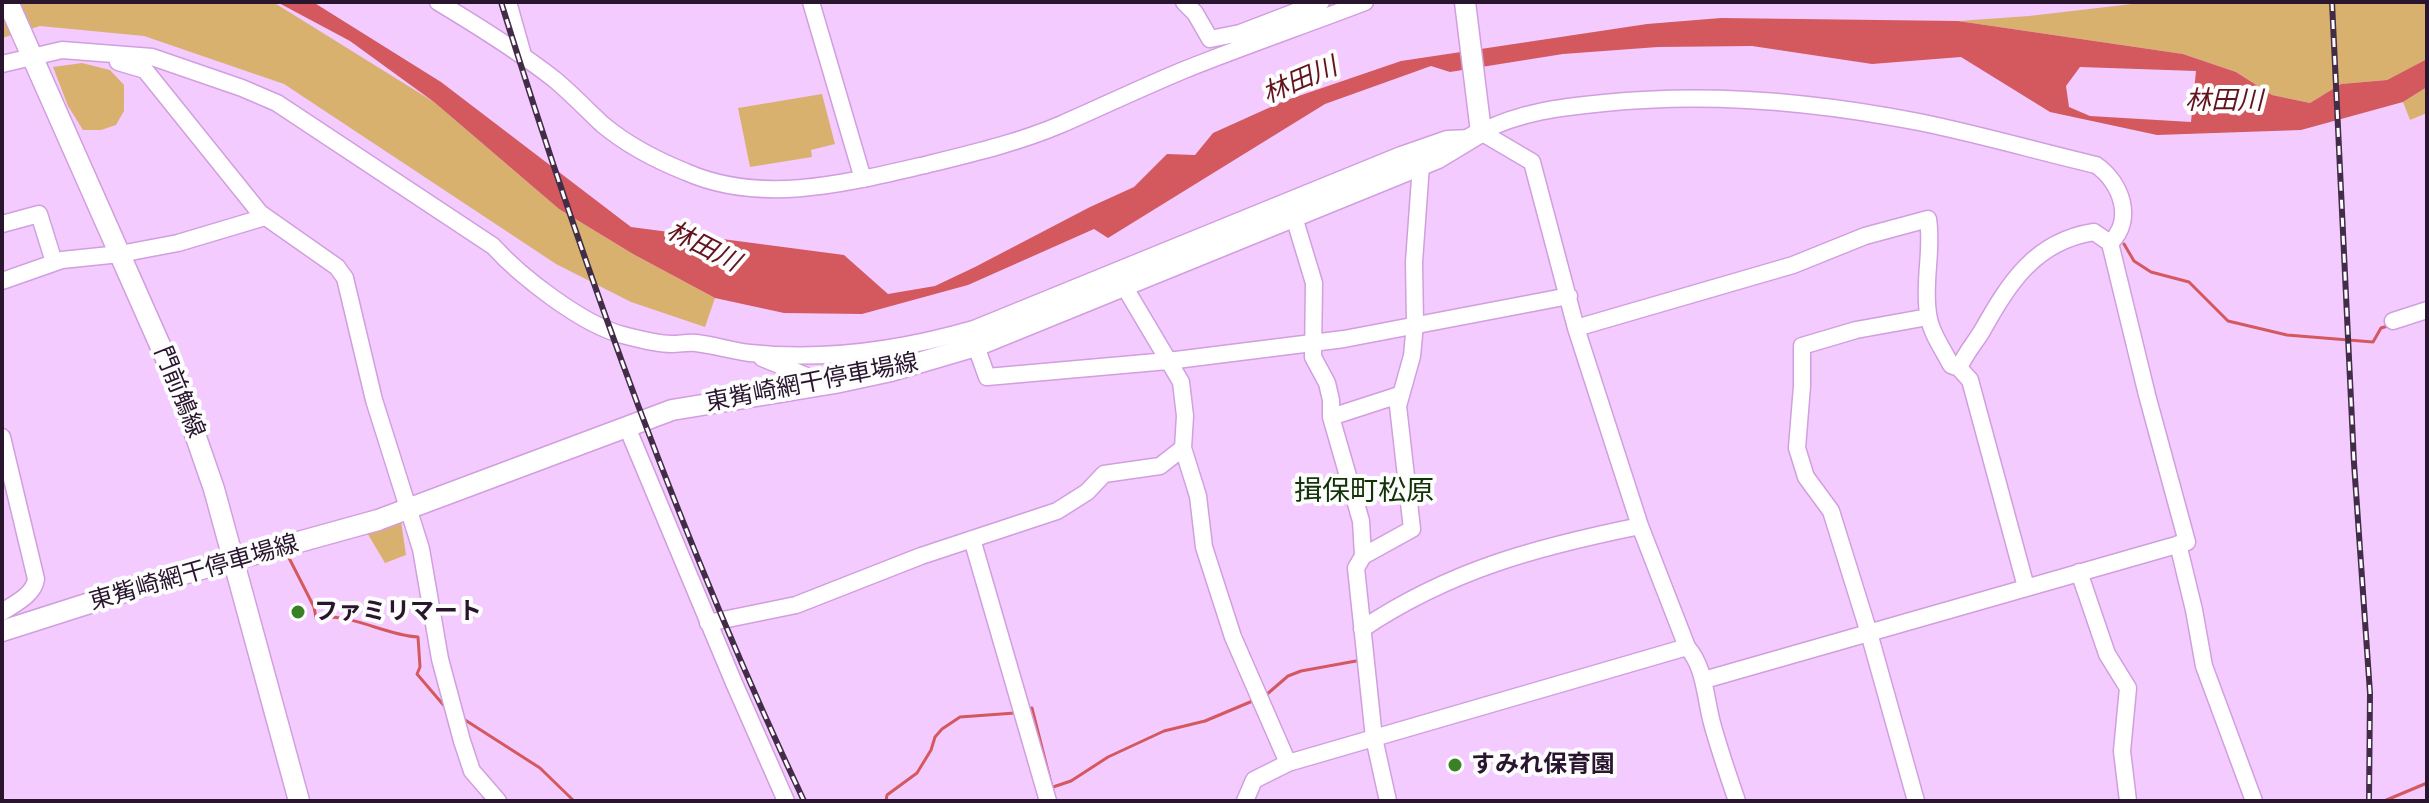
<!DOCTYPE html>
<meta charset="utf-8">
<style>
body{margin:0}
#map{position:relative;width:2429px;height:803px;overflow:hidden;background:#f4cbff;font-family:"Work Sans",sans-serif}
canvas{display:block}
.frame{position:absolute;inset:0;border:4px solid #29162e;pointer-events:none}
</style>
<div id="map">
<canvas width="2429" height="803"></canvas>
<div class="frame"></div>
</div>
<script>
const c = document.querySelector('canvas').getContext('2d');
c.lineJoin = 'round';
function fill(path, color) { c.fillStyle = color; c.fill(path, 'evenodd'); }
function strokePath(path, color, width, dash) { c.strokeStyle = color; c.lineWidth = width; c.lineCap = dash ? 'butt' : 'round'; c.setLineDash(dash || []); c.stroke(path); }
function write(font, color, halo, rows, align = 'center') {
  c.font = font + ' "Work Sans","Noto Sans JP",sans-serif'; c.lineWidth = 8; c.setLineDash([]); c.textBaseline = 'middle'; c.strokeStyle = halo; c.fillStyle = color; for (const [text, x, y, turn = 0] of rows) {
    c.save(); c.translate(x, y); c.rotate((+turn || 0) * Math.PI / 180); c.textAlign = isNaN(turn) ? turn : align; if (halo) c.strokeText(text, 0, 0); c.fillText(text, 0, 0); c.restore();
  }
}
fill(new Path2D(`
 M 2,2 L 273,2 L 434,102 L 559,209 L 633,254 L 715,298 L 705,327 L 631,302 L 556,264 L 284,84 L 144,36 L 40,26 L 2,38 Z
 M 2149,2 L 2427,2 L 2427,59 L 2387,80 L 2341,84 L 2310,103 L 2272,95 L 2236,72 L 2183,54 L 1958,21 L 2029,16 Z
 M 82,63 L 110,70 L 124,85 L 124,111 L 116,125 L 101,130 L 83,130 L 68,106 L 53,67 Z
 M 2427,87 L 2427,113 L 2410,120 L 2403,102 Z
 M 822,94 L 835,144 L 811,150 L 812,157 L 750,167 L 738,108 Z
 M 401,521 L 406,555 L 385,563 L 366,531 Z`), '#d9b16f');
fill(new Path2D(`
 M 277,2 L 313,2 L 441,82 L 631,227 L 844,255 L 888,294 L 935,286 L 975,267 L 1090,207 L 1134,187 L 1167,154 L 1195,155 L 1213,133 L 1284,101 L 1401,61 L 1647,24 L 1721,18 L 1958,21 L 2183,54 L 2236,72 L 2272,95 L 2310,103 L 2341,84 L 2387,80 L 2427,59 L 2427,87 L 2403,102 L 2301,130 L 2157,135 L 2050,112 L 1961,57 L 1872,64 L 1752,46 L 1658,47 L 1563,54 L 1450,72 L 1431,66 L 1325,104 L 1108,238 L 1094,229 L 968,285 L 862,314 L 784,313 L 715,298 L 633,254 L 559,209 L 434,102 L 350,41 ZM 2080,67 L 2196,71 L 2191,122 L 2090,116 L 2069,107 L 2066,86 Z`), '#d3595f');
strokePath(new Path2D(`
 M 2124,244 L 2134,261 L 2151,272 L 2189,282 L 2228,321 L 2287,335 L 2373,342 L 2381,328 L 2388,326
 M 286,552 L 314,607 L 316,618 C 351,612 383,635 418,637 L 420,667 L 417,674 L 446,708
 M 1266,695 L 1288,676 L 1301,671 L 1356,661
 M 1027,710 L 1032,708 L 1052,787
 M 462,718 L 540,768 L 574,801
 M 1050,788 L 1071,781 L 1108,757 L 1164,731 L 1205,721 L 1255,700
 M 886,801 L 887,795 L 917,773 L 931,750 L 935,737 L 942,729 L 960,717 L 1015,713
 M 2384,801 L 2427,783`), '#d3595f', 3);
const minor = new Path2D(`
 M 438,2 C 478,26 517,50 554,79 C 571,93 586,109 602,124 C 627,145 656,160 686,172 C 763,206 851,182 929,164 C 974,153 1020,142 1062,124 C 1103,106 1143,87 1184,70 C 1244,46 1305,25 1365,2
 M 508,2 L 523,55
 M 811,2 L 863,179
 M 1184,2 L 1195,13 L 1210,39 L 1240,33 L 1321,2
 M 118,62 L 145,70 L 260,213 L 337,267 L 345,278 L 374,400 L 421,549 L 440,659 L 462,741 L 472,771 L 498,801
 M 2,64 L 62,50 L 152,57 L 242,88 L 277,103 L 493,246 C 521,277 583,325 623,335 C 638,339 657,344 672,344 C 680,344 688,342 696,343 C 714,345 732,351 750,353 C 826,361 901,350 974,329 L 1401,155 L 1447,139 L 1471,138
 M 1294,217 L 1314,283 L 1313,357 L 1327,383 L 1331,400 L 1331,417 L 1361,521 L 1363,556 L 1356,568 L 1374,738 L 1388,801
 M 2,224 L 39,214 L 54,262
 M 2,281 L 62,260 L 120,254 L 178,243 L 265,217
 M 1124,286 L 1181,382 L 1185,416 L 1183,448 L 1198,496 L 1204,547 L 1233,637 L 1288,763
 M 2393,321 L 2427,310
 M 1576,328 L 1793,265 L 1865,236 L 1928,219 C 1933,250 1923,282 1928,313 C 1930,332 1943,349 1951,365 L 1959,368 L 1970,380 L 2026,587
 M 976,346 L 987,377 L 1168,361 L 1344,339 L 1569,296
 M 762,358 L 809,377 L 830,382
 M 1331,417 L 1399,395
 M 627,427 L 734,683 L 786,801
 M 2,437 L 36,579 C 34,595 14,604 2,612
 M 972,539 L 1048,801
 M 2178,544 L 2194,610 L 2204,666 L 2254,801
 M 1363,556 L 1412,529 L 1398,406 L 1412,356 L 1415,324 L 1414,262 L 1421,165
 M 2079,572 L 2107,654 L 2128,688 L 2122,751 L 2128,801
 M 708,623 L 796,605 L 921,556 L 1057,511 L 1087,492 L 1104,474 L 1160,466 L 1183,448
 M 1362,629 C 1450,570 1537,547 1640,526
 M 1704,680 L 2187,542 L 2147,395 L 2110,243 L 2094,232 C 2035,241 2009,283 1982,331 C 1974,344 1965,354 1959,368
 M 1245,801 L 1254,780 L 1288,763 L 1687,647
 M 1737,801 C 1728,775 1719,749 1712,723 C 1705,697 1705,667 1687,647 L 1640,526 L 1576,328 L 1532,162 L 1481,132 C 1520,112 1561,107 1604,103 C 1708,92 1817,102 1919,122 C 1978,134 2037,151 2096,165 C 2121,182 2135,220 2110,243
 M 1916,801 L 1869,633 L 1831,511 L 1806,477 L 1797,448 L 1802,386 L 1802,346 L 1856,330 L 1928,317`);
const major = new Path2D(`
 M 8,2 L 179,388 L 214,489 L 299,801
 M 2,631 L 165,579 L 378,520 L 672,410 L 835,383 L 891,371 L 976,346 L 1438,158 L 1481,132 L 1465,2`);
strokePath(minor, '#d19fde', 19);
strokePath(major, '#d19fde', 23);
strokePath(minor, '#fff', 16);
strokePath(major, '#fff', 20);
const rail = new Path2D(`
 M 501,2 C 586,275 682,542 804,801
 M 2332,2 L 2354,463 L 2370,693 L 2369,801`);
strokePath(rail, '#422c48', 6);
strokePath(rail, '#fdfdfd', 3, [9]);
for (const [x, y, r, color] of [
 [298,612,8,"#3a8126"],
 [1455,765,8,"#3a8126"]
]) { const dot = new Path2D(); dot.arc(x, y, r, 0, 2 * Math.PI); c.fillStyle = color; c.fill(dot); strokePath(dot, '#fdfdfd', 3); }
write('24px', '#29162e', '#fdfdfd', [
 ["東觜崎網干停車場線",812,383,-11],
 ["門前鵤線",179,392,68],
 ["東觜崎網干停車場線",194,573,-16]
]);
write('bold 24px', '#29162e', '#fdfdfd', [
 ["ファミリマート",314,612],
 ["すみれ保育園",1471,765]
], 'left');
write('italic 26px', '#62131d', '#fdfdfd', [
 ["林田川",1300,81,-23],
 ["林田川",2224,101],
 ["林田川",703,247,27]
]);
write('28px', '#113307', '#fdfdfd', [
 ["揖保町松原",1364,492]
]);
</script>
